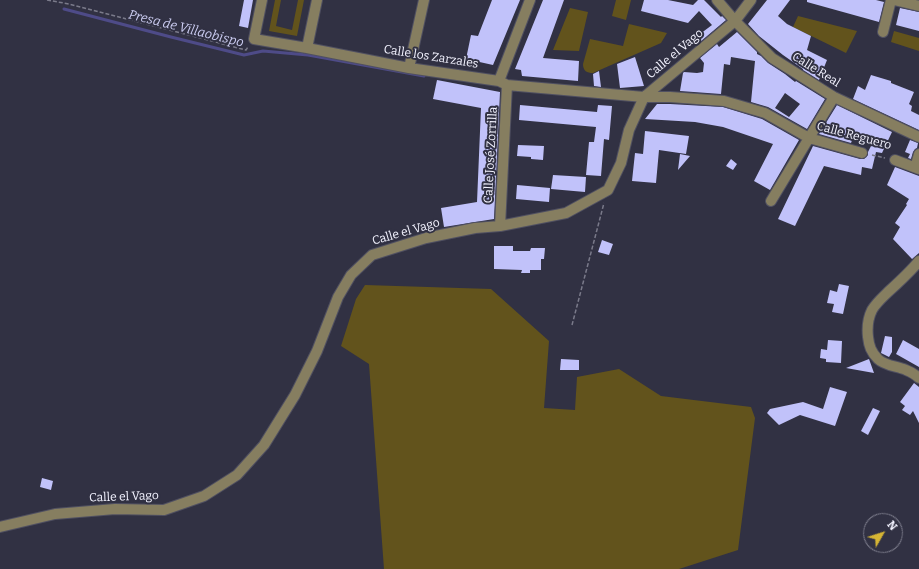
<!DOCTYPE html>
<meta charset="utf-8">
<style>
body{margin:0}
#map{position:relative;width:919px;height:569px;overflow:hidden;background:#313143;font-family:Bitter,serif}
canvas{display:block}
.north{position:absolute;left:863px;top:513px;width:40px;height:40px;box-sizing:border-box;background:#313143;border:1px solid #7f7f8e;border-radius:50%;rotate:51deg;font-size:11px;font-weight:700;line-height:16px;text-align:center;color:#f3f3ff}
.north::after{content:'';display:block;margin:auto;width:14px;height:18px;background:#d6b534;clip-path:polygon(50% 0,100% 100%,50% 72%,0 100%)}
</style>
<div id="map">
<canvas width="919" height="569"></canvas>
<div class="north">N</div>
</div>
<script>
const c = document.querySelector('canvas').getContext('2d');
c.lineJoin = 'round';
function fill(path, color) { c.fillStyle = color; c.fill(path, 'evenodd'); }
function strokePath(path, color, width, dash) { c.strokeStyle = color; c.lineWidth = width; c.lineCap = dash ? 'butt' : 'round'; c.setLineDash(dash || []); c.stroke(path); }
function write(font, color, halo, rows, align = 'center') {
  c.font = font + ' Bitter,serif'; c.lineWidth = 4; c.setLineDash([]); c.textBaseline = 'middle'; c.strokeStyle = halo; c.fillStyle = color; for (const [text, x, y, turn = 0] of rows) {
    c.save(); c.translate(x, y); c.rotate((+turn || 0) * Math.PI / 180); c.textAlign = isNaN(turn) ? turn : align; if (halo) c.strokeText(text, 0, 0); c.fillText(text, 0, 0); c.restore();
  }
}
fill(new Path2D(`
 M 275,0 L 281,0 L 276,26 L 292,30 L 298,0 L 304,0 L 297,36 L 269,31 Z
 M 616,0 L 631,0 L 626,20 L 612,16 Z
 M 570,8 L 588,12 L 579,51 L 553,50 Z
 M 798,16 L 857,31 L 846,53 L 793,27 Z
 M 629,24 L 667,33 L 661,43 L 593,73 C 587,73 583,71 583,64 L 590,39 L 623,46 Z
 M 894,31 L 919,38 L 919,51 L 891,42 Z
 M 365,285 L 491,289 L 549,341 L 544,408 L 575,410 L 577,377 L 619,369 L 661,396 L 751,407 L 755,418 L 738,550 L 679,569 L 384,569 L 369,364 L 341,346 L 356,299 Z`), '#62531c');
strokePath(new Path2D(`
 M 64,9 L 171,37 L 244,55 L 263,51 L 308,55 L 424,76`), '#4e4b88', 3);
fill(new Path2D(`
 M 244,0 L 253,0 L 248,28 L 239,26 Z
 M 492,0 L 520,0 L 493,65 L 466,59 L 471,35 L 478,36 Z
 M 543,0 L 564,0 L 543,58 L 579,61 L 578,81 L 522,76 L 521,70 L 515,69 Z
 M 644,0 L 668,0 L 693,5 L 698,0 L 704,0 L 721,17 L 722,16 L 726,20 L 700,42 L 696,37 L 712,25 L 699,11 L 688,23 L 641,11 Z
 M 767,0 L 790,0 L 778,16 L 787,24 L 811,36 L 807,50 L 827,60 L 819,80 L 803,70 L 803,69 L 783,55 L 759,36 L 748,24 Z
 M 807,0 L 876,0 L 884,2 L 879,22 L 807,2 Z
 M 900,8 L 919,12 L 919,31 L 896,25 Z
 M 737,32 L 757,52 L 757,54 L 761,56 L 768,63 L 785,74 L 795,82 L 796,81 L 825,99 L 807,129 L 768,107 L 751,102 L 755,61 L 731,57 L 730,65 L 724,64 L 721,94 L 680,91 L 683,73 L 684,72 L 697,73 L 703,72 L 704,63 L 700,58 L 717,44 L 719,47 ZM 785,93 L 800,104 L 789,117 L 775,108 Z
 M 635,57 L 644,86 L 620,88 L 617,64 Z
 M 599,71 L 601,87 L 594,86 L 593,74 Z
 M 871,75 L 891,81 L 891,83 L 914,92 L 909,104 L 912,106 L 911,111 L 919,115 L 919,130 L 853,99 L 858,86 L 865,90 Z
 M 437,80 L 500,92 L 494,219 L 444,227 L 441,208 L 477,202 L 481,108 L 433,99 Z
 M 657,104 L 670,104 L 723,107 L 762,119 L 799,140 L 770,190 L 754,181 L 773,144 L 723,127 L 695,122 L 645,119 Z
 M 520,105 L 597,112 L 598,105 L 612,106 L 609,140 L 604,139 L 601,176 L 586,175 L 589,142 L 594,142 L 596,127 L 519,120 Z
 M 837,105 L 892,132 L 882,153 L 876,152 L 872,169 L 862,167 L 861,175 L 824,166 L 795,226 L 778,219 L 813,146 L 860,159 L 864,159 L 868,155 L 868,152 L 872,144 L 854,135 L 851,143 L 819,134 Z
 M 645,131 L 689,136 L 686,154 L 659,150 L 656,183 L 632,181 L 635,153 L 643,154 Z
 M 910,140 L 918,143 L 917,148 L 915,149 L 913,152 L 911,159 L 908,158 L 910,154 L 905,152 Z
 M 518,145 L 544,146 L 543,160 L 531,159 L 531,157 L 517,156 Z
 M 680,154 L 690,156 L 678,170 Z
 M 731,159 L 737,164 L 733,170 L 726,166 Z
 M 895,167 L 919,176 L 919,253 L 912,259 L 893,239 L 900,227 L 895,223 L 907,205 L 906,204 L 909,199 L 887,185 Z
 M 553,175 L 586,177 L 585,192 L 551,189 Z
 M 517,185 L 550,188 L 549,202 L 516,199 Z
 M 602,240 L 613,244 L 609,255 L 598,252 Z
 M 494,246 L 513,246 L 513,251 L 530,251 L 531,248 L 545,248 L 544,259 L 541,259 L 541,270 L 530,270 L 530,273 L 521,273 L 522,270 L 494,269 Z
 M 839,284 L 849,286 L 843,314 L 832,312 L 834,304 L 827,303 L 830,290 L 837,292 Z
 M 885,336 L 892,337 L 892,352 L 889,357 L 881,353 Z
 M 828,340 L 842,341 L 841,363 L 826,362 L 826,359 L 820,358 L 821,349 L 827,350 Z
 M 903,340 L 919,349 L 919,367 L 896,354 Z
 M 561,359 L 579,360 L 579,370 L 560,370 Z
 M 869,359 L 874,373 L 846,368 Z
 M 914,383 L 919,387 L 919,423 L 913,411 L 910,415 L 902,410 L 905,406 L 900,402 Z
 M 830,387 L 847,392 L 835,426 L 800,415 L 779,425 L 767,413 L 770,409 L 803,402 L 823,409 Z
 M 873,408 L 880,411 L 868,435 L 861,431 Z
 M 42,478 L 53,481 L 51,490 L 40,487 Z`), '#c1c2fa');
const minor = new Path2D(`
 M 262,0 L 254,39 L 307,48 L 409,68 L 499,81 L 507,85 L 644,97 L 670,97 L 724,101 L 765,113 L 809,138 L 862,153
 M 717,0 L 735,21 L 772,58 L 834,97 L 919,137
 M 894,0 L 919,6
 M 883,32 L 891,0
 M 307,48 L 317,0
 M 409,68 L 424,0
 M 499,81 L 530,0
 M 919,154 L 917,161 L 919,167
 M 895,160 L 919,169
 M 771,201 L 809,138 L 834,97
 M 500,226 L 507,85
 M 919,261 C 910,272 899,282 888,292 C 883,297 876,303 872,310 C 868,318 867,328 868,337 C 869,346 871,352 878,359 C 885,366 897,366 906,370 C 911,372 915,374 919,378
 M 0,527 L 55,514 L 115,509 L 164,510 L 204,496 L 237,475 L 264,445 L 295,395 L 317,351 L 338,297 L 351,275 L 372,255 L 426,238 L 475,228 L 500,226 L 566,213 L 608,190 L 621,163 L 629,130 L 644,97 L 735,21 L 751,0`);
strokePath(minor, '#505061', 12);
strokePath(new Path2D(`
 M 47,0 L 69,4 L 246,50 L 248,47
 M 872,155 L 885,158
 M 572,325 L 604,203`), '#7a7a8a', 1.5, [4, 2]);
strokePath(minor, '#867e60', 10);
write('12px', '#f3f3ff', '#313143', [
 ["Calle el Vago",675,54,-40],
 ["Calle los Zarzales",431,57,9],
 ["Calle Real",816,70,32],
 ["Calle Reguero",854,136,15],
 ["Calle José Zorrilla",491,155,-87],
 ["Calle el Vago",406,232,-16],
 ["Calle el Vago",124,497,-2]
]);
write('italic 13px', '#cccdf2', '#313143', [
 ["Presa de Villaobispo",186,29,14]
]);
</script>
